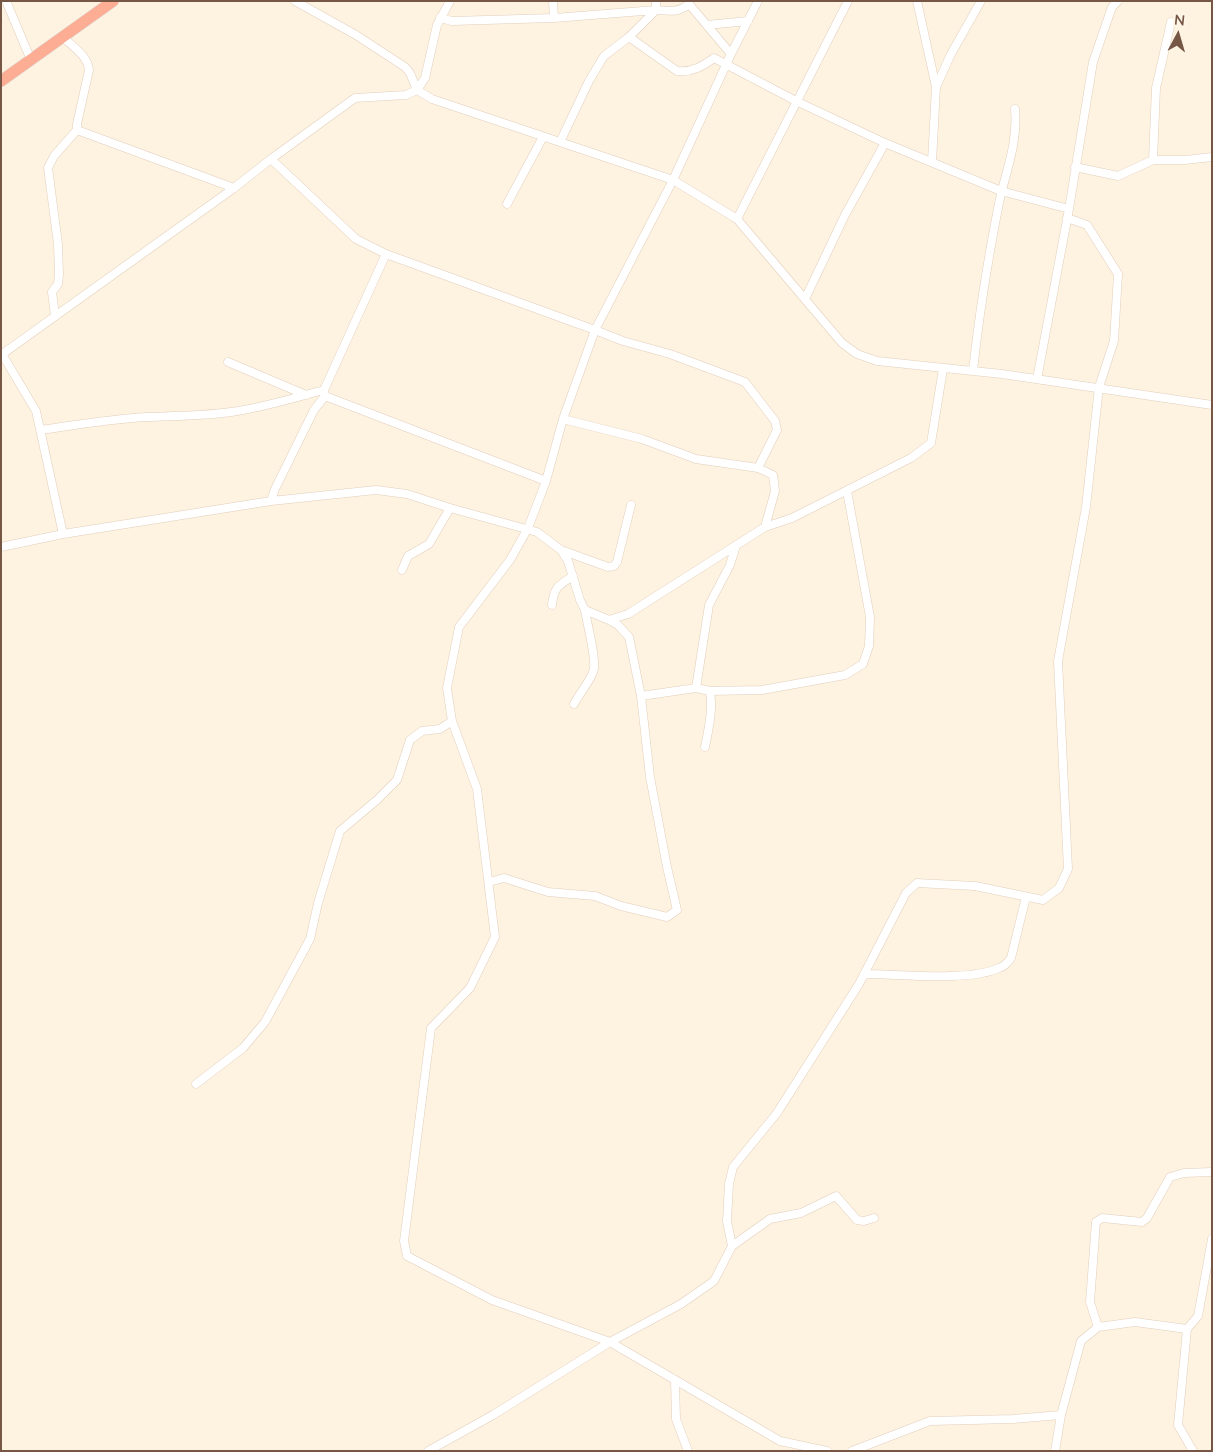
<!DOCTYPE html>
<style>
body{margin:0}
#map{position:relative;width:1213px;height:1452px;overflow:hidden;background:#fef2e0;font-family:Lato,sans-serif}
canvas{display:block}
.frame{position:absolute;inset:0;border:2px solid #765746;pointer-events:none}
.north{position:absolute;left:1153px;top:10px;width:50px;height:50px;-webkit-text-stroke:4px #fff6e8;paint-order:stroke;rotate:6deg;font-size:14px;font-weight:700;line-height:20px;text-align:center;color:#765746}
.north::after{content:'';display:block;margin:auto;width:18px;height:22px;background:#765746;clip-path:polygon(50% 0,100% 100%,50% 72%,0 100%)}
</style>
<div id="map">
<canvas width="1213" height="1452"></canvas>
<div class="frame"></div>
<div class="north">N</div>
</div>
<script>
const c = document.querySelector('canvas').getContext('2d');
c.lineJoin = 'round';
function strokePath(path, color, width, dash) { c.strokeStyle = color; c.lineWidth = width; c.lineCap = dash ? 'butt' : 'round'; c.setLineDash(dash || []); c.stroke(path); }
const minor = new Path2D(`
 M 6,1 L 31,60
 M 295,1 L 356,35 L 405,67 L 410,73 L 417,90 L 432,99 L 673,180 L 737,219 L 842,343 L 857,354 L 877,361 L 1002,374 L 1212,405
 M 553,1 L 554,18
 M 689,1 L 689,4 L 731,54
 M 758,1 L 731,54 L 673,180 L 595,330 L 563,419 L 546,481 L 528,528 L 510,560 L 459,627 L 447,688 L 452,721 L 477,789 L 495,937 L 470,988 L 431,1028 L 404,1241 L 407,1256 L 492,1300 L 610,1342 L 780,1441 L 827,1451
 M 917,1 L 936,87 L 932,162
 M 689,4 C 678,13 670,11 656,10 L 629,37 L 677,71 C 691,73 703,66 714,58 L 796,101 L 885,143 L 1001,191 L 1069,209
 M 440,18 L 452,21 L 554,18 L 656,10 L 656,1
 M 707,25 L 748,21
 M 63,37 C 73,47 88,56 89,70 L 77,124 L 77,130 L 234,188
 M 936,87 L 951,54 L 981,1
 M 560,142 L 589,81 L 604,56 L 629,37
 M 271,159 L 356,239 L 386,254 L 595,330 L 623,341 L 670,354 L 745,382 L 775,421 L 777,430 L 758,468
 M 1153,160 L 1156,88 L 1171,22
 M 1075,167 L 1118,176 L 1153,160 L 1185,160 L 1212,157
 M 507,204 L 543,137
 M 737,219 L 848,1
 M 386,254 L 324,390 L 325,396 L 546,481
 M 805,299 L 845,215 L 885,143
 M 55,316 L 52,292 L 58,284 L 59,275 L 58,244 L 48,168 L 54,156 L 77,130
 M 2,354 L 36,411 L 63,534
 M 1,355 L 234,188 L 271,159 L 355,98 L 406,95 L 417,90 L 425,78 L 437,25 L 450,1
 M 228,362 L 306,395
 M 973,371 C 979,314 988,259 999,203 C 1006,170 1018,144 1015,109
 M 1037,379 L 1069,209 L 1093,62 L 1112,7 L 1118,1
 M 563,419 L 642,439 L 696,459 L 758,468 L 773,475 L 775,491 L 765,527
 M 40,430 C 75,425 111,419 146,417 C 175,416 202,416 231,412 C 262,408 293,398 324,390
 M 271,501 L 275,489 L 314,410 L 325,396
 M 1,547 L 63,534 L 271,501 L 376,490 L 407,494 L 450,508 L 537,532 L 561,550 L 568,561 L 580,600 L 585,610 L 609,620 L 628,614 L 765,527 L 792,518 L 911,458 L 931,443 L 943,369
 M 561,550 L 608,567 L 614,566 L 617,562 L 631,505
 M 402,570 L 408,556 L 429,544 L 450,508
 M 552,605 C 554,587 558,586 573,576
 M 696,688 L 709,605 L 730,565 L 736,545
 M 641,696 L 696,688 L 710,691 L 762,690 L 845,675 L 863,664 L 869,646 L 870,617 L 847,491
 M 574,704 C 579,694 592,679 594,669 C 596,656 587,624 585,610
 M 705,747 C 709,727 713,710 710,691
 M 489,882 L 504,878 L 548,892 L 595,896 L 621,906 L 667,917 L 677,910 L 667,867 L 650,777 L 641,696 L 629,637 L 618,625 L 609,620
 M 864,974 C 900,974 968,982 999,968 C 1005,966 1007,963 1011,958 L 1026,897
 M 196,1084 L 243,1048 L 265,1022 L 310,939 L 318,903 L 340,831 L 377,800 L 397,780 L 410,740 L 422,731 L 440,729 L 452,721
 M 732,1246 L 770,1219 L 801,1213 L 836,1196 L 857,1220 L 864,1221 L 874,1218
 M 1098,1327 L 1090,1302 L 1096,1222 L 1102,1218 L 1142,1222 L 1147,1218 L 1170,1177 L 1184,1173 L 1212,1172
 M 1187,1329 L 1178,1425 L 1193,1451
 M 675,1380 L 676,1419 L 688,1451
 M 428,1451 L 493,1415 L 610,1342 L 681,1304 L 714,1281 L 732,1246 L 727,1221 L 729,1184 L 733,1167 L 777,1113 L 859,984 L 906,893 L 917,883 L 975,886 L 1043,900 L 1059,888 L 1068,869 L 1058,661 L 1086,507 L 1099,387 L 1114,341 L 1118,274 L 1087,225 L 1067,218
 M 852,1451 L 930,1421 L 1013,1419 L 1061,1415
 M 1055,1451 L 1061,1415 L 1081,1341 L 1098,1327 L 1135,1322 L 1187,1329 L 1198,1316 L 1212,1239`);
const highway = new Path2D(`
 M 1,81 L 113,1`);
strokePath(minor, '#e2cebc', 9);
strokePath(highway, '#ded7d3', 12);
strokePath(minor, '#fff', 8);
strokePath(highway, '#fcad93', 11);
</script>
